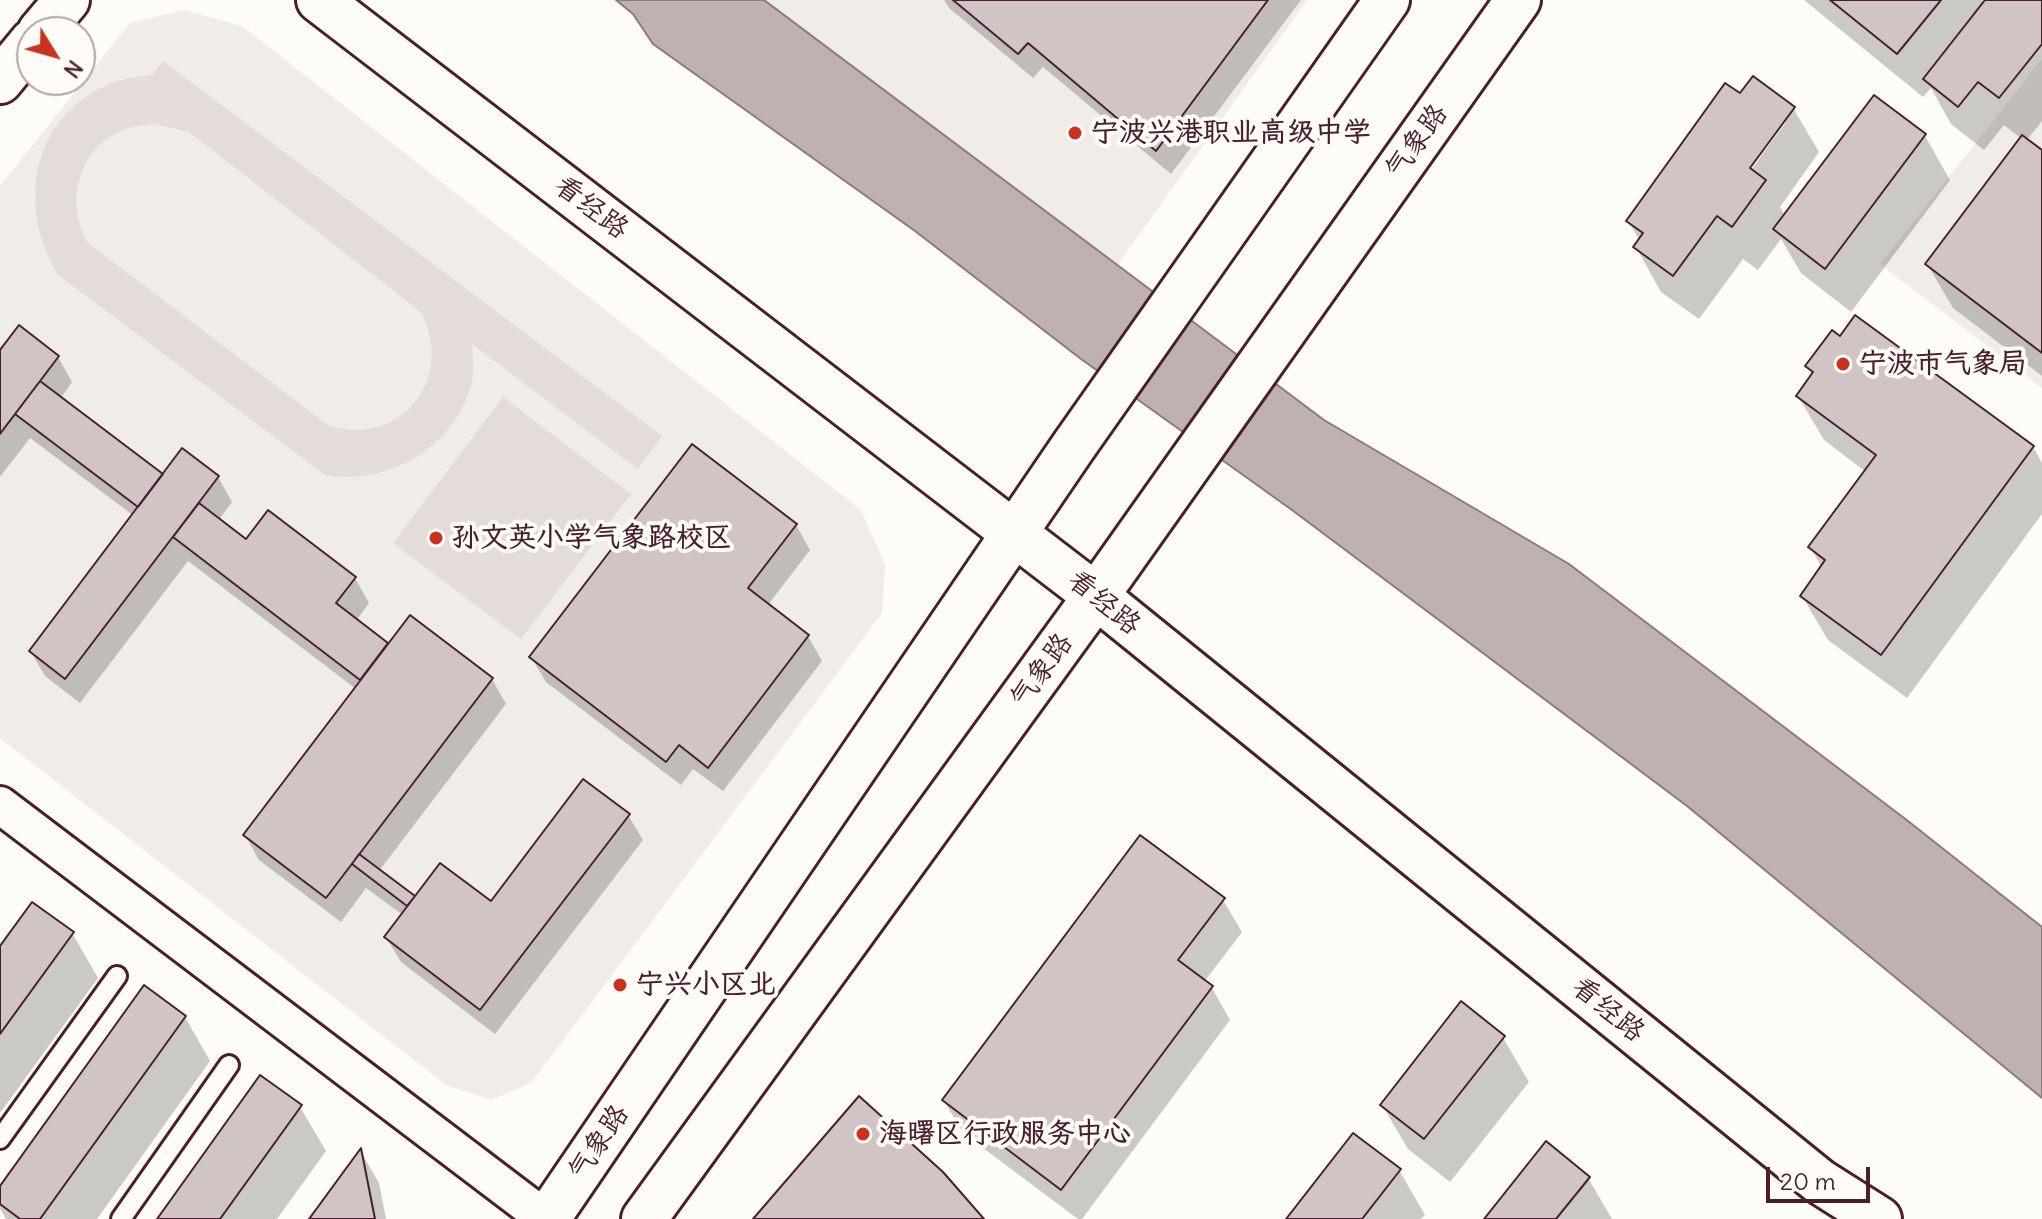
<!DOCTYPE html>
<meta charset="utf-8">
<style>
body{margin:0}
#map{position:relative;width:2042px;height:1219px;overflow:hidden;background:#fdfcf7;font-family:Delius,sans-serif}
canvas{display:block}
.north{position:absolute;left:16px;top:16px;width:80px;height:80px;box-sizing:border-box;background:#fdfcf7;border:2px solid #b5a4a5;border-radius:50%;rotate:127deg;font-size:22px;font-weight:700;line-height:32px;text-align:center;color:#4a1f2b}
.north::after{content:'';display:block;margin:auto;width:28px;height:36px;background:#c8321e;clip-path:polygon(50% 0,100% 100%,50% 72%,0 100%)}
.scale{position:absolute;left:1766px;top:1167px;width:104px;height:36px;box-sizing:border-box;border:4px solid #4a1f2b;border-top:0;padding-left:10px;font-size:24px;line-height:28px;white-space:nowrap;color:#4a1f2b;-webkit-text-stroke:6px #fdfcf7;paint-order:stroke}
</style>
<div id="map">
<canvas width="2042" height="1219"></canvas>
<div class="north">N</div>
<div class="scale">20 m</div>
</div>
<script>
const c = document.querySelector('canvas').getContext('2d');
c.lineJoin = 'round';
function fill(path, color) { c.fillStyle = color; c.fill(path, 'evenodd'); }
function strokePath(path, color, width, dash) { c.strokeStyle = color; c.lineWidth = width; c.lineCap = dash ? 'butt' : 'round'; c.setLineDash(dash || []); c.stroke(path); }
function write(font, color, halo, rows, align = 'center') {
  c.font = font + ' Delius,"LXGW WenKai TC",sans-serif'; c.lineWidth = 8; c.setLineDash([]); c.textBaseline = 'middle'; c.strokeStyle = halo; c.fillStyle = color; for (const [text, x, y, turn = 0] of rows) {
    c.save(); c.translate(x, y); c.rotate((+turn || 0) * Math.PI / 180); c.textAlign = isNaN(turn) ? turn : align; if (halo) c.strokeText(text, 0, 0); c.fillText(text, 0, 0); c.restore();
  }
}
fill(new Path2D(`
 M 762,0 L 1307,0 L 1116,267 Z
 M 184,10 L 242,26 L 861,510 L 885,565 L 882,613 L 532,1082 L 492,1100 L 446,1085 L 0,738 L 0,186 L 130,23 Z
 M 2042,59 L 2042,388 L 1880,264 Z`), '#f0ece8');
fill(new Path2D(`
 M 163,61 L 662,436 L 638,469 L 472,344 C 473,356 474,369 472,381 C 457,447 388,486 325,475 L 58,275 C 18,209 29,121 105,86 C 119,79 136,77 152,75 ZM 154,124 L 189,132 L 421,312 C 455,379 402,447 329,426 L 88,243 C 64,201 79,143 129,128 C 137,125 146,125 154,124 Z
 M 503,397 L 631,494 L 521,639 L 393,543 Z`), '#e3dcda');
const water = new Path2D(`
 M 616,0 L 764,0 L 1324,420 L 1569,564 L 1908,821 L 2042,927 L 2042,1098 L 1687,806 L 1292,510 L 1081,359 L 915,231 L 653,44 L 633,14 Z`);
fill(water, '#c0b1b1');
strokePath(water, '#91777b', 2);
fill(new Path2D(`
 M 944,0 L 1301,0 L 1171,174 L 1043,67 L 1033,78 L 949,8 Z
 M 1804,0 L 1982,0 L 1984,4 L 1988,0 L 2042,0 L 2042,121 L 2026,141 L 2042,153 L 2042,376 L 1953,308 L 1927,264 L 2022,139 L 2004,125 L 1984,150 L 1951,124 L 1931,88 L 1923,97 Z
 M 1741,96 L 1793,108 L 1819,152 L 1780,207 L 1785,216 L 1925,136 L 1950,180 L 1851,312 L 1801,273 L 1781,239 L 1758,270 L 1743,259 L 1699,319 L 1661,292 L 1636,247 L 1640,241 L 1628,221 ZM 1781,122 L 1786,122 L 1746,177 L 1743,175 Z
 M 1841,339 L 2033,447 L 2042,463 L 2042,514 L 1907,698 L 1828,640 L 1802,596 L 1822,568 L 1811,548 L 1866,472 L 1824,440 L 1798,396 L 1813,375 L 1808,366 Z
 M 0,353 L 58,357 L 72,382 L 60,399 L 163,477 L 218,477 L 232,502 L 218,521 L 246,542 L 355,578 L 369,603 L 356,621 L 389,645 L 492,679 L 506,704 L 379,871 L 415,899 L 491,904 L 628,815 L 643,840 L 495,1034 L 401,962 L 386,937 L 403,915 L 366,888 L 341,922 L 259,860 L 245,835 L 356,689 L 188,561 L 80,703 L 45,676 L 31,652 L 134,516 L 30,438 L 0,477 Z
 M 796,525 L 810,550 L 768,605 L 808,636 L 822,661 L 723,791 L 693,769 L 681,785 L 546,682 L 531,657 Z
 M 1223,900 L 1242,932 L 1204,982 L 1212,988 L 1230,1020 L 1082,1219 L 1078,1219 L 963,1133 L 944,1101 Z
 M 72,933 L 98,978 L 0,1113 L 0,950 Z
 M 185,1017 L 210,1061 L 97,1219 L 6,1219 L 0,1209 L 0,1190 Z
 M 1503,1038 L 1529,1082 L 1450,1182 L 1408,1149 L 1382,1105 Z
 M 300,1107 L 326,1151 L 277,1219 L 159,1219 Z
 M 361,1152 L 379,1183 L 386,1219 L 312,1219 Z
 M 1399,1170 L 1425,1215 L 1421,1219 L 1289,1219 Z
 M 1588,1178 L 1612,1219 L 1486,1219 Z`), '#0003');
const building = new Path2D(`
 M 953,0 L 1268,0 L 1156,151 L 1028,43 L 1018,54 Z
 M 1830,0 L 1941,0 L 1897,54 Z
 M 1985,0 L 2042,0 L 2042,44 L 1999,98 L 1978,82 L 1958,107 L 1923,79 Z
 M 1753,76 L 1795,107 L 1750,168 L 1766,180 L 1732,227 L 1717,216 L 1673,276 L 1633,247 L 1643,233 L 1626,221 L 1725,83 L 1740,93 Z
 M 1874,95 L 1926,134 L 1825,269 L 1773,229 Z
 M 2022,135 L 2042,150 L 2042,353 L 1925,264 Z
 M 1855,315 L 2034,446 L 1881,655 L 1800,596 L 1825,560 L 1808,547 L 1876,455 L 1796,396 L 1813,372 L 1805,366 L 1832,330 L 1840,336 Z
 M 19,325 L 59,356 L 0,434 L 0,350 Z
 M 40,381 L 163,474 L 138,507 L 15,414 Z
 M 692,444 L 797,524 L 748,588 L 809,635 L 708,768 L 679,745 L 666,762 L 529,657 Z
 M 182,448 L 219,476 L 65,679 L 29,651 Z
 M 199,503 L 246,539 L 268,510 L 356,577 L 336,603 L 388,643 L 360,680 L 173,537 Z
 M 410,615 L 493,678 L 326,898 L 243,835 Z
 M 583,779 L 630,814 L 480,1010 L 384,937 L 440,863 L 491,901 Z
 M 1140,835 L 1225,898 L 1178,960 L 1213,986 L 1061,1190 L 942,1100 Z
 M 359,854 L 415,896 L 407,906 L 352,864 Z
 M 32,902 L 74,932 L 0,1034 L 0,946 Z
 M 144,985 L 186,1016 L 40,1219 L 20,1219 L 0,1204 L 0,1186 Z
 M 1461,1001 L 1505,1036 L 1424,1139 L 1380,1105 Z
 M 260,1075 L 302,1105 L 220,1219 L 157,1219 Z
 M 859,1096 L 943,1172 L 984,1219 L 753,1219 Z
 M 1353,1133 L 1401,1169 L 1362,1219 L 1286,1219 Z
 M 1546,1141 L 1590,1177 L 1556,1219 L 1484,1219 Z
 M 361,1148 L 375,1219 L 309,1219 Z`);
fill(building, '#d0c5c4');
strokePath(building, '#4a1f2b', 2);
const lane = new Path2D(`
 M 0,1139 L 117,976
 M 121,1219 L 229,1065`);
const street = new Path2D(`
 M 0,805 L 546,1219`);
const secondary = new Path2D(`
 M 319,0 L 1096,596 L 1819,1181 L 1879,1219
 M 40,32 L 67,0
 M 0,81 L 32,42
 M 547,1219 L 1073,447 L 1387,0
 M 644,1219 L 1096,596 L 1518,0`);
strokePath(lane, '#4a1f2b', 24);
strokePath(street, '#4a1f2b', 42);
strokePath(secondary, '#4a1f2b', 50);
strokePath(lane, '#fdfcf7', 18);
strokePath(street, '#fdfcf7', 36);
strokePath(secondary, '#fdfcf7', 44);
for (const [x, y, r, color] of [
 [1075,133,8,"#c8321e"],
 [1843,364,8,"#c8321e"],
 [436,538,8,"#c8321e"],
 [620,985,8,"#c8321e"],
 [863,1134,8,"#c8321e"]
]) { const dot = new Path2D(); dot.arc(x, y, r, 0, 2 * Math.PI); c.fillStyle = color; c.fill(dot); strokePath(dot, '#fdfcf7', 3); }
write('bold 28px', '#4a1f2b', '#fdfcf7', [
 ["宁波兴港职业高级中学",1091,133],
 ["宁波市气象局",1859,364],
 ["孙文英小学气象路校区",452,538],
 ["宁兴小区北",636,985],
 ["海曙区行政服务中心",879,1134]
], 'left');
write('28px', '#4a1f2b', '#fdfcf7', [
 ["气象路",1417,142,-54],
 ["看经路",591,208,37],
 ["看经路",1104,603,39],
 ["气象路",1042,671,-54],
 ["看经路",1608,1010,39],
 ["气象路",599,1143,-56]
]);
</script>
